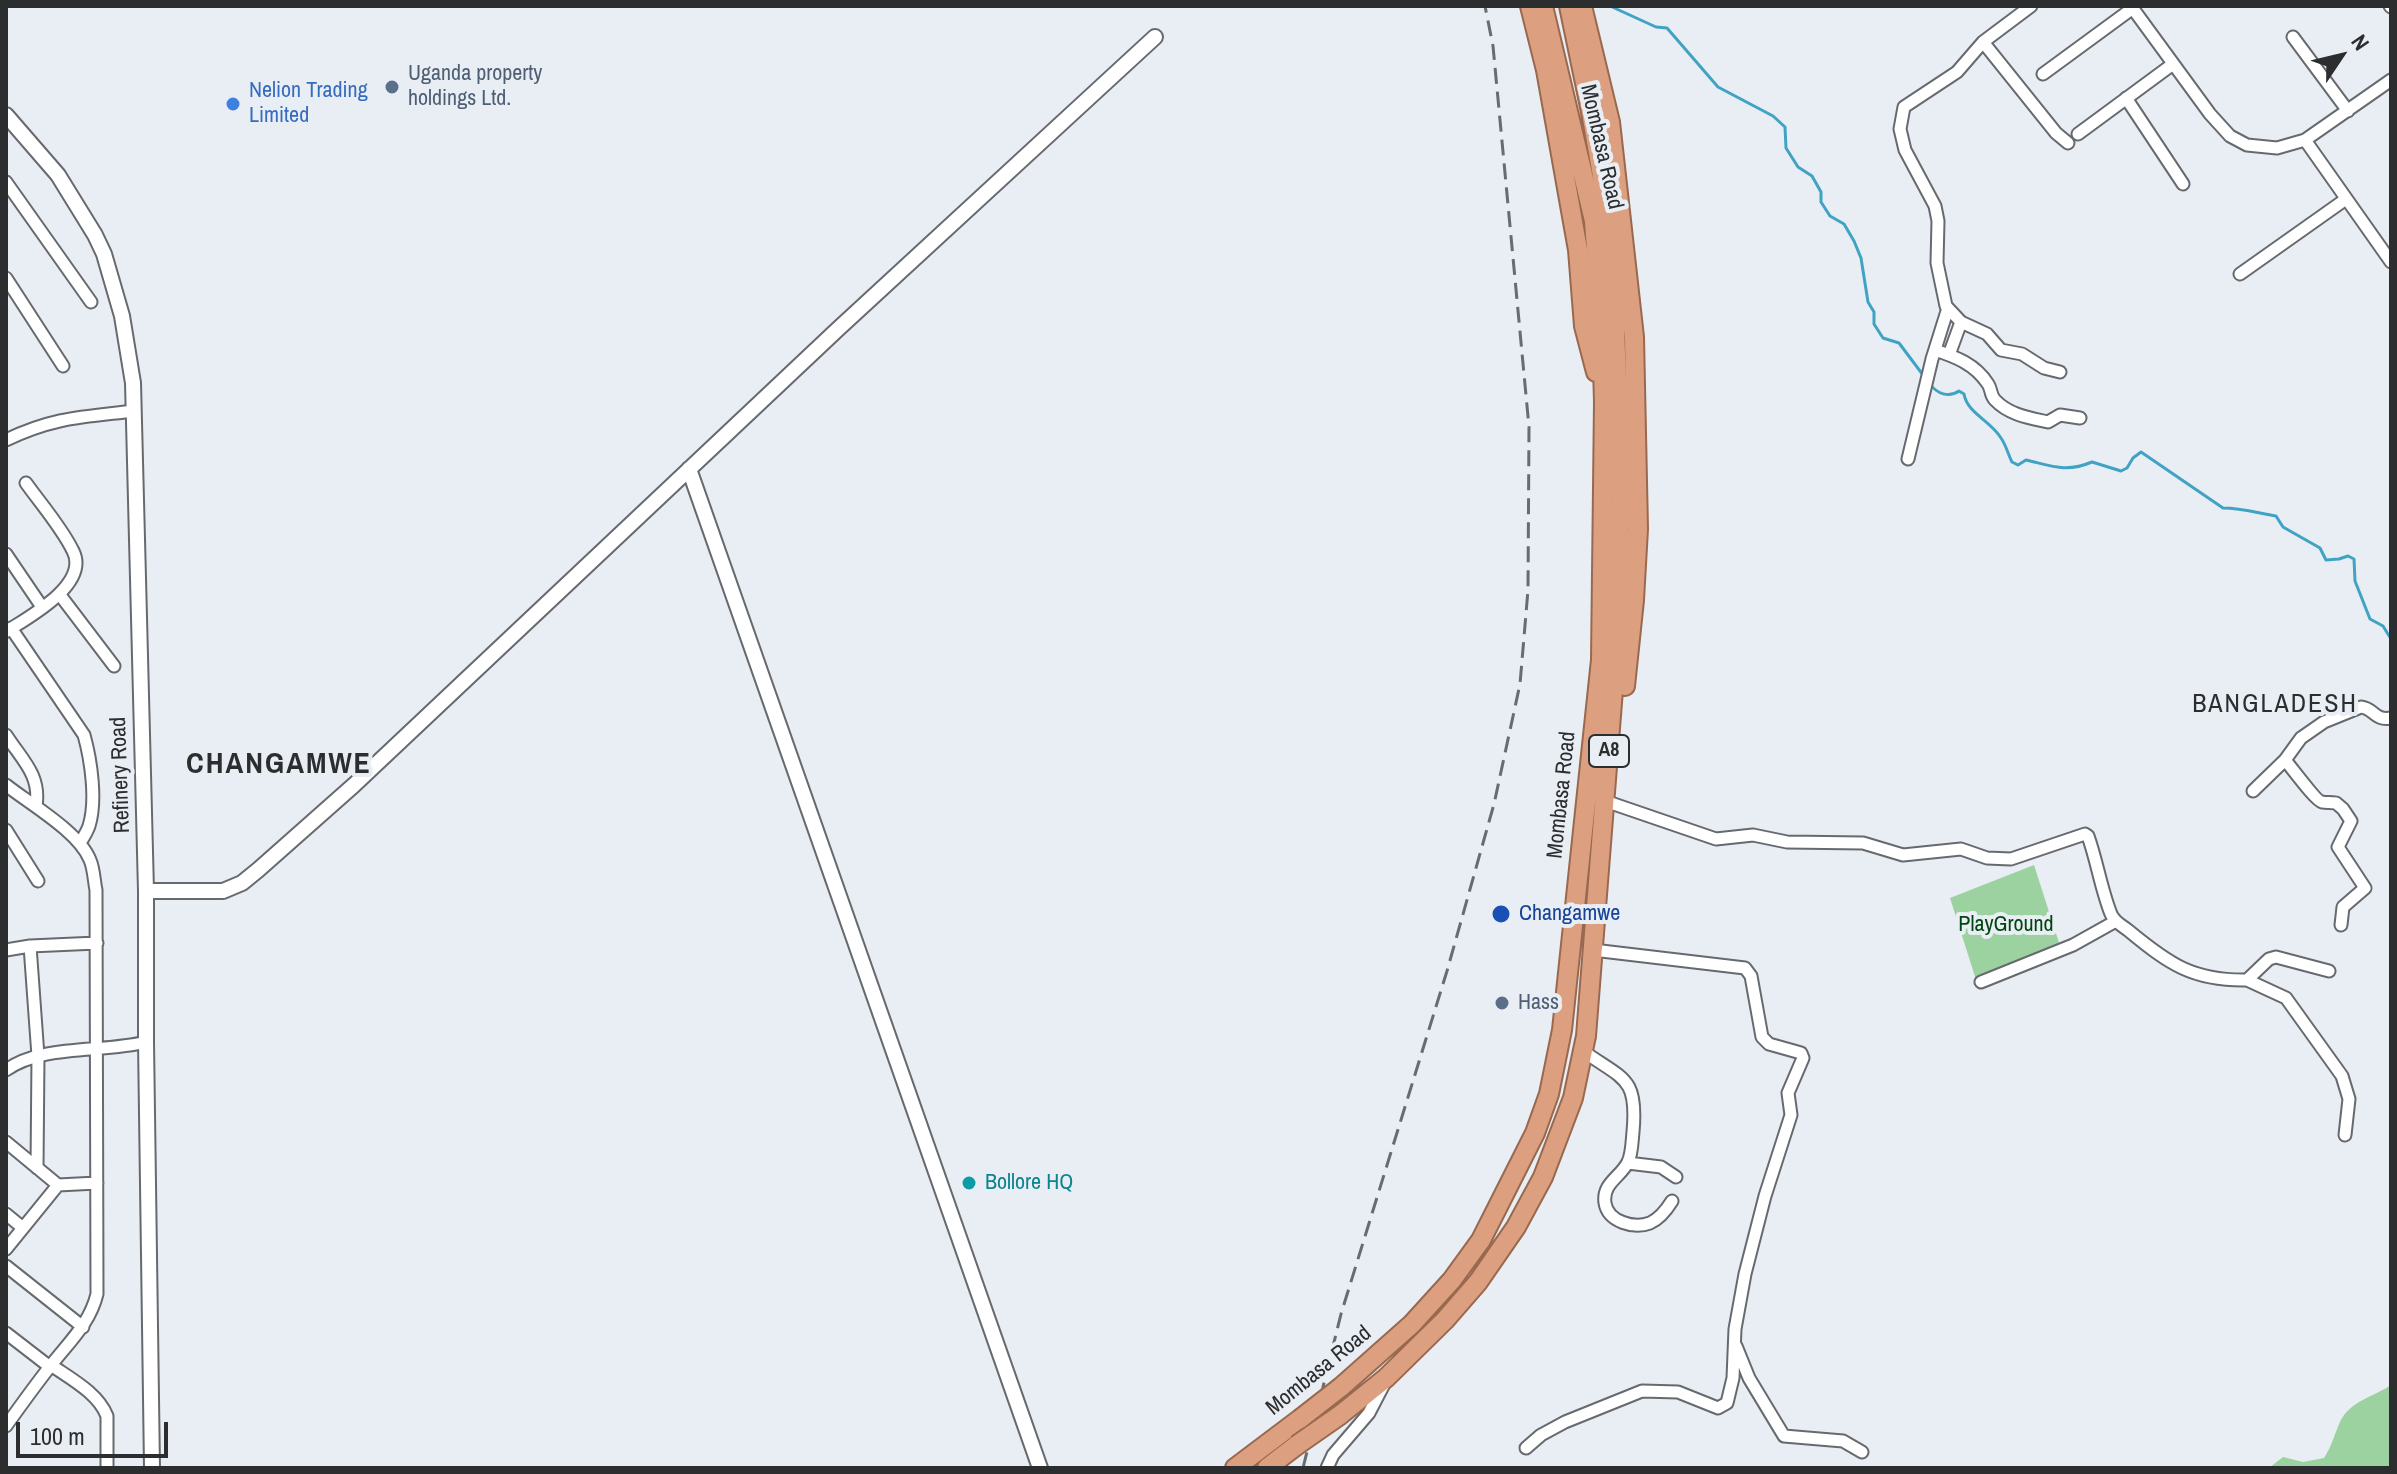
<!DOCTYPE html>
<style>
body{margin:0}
#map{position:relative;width:2397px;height:1474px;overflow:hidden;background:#e9eef4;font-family:"Archivo Narrow",sans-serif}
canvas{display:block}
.frame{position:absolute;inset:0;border:8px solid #2b2d2f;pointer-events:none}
.north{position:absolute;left:2301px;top:16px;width:80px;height:80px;-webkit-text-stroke:6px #e9eef4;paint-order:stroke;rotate:55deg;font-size:22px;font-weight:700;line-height:32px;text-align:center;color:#2b2d2f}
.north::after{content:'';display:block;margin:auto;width:28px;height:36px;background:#2b2d2f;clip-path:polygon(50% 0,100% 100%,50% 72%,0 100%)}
.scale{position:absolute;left:16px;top:1422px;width:152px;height:36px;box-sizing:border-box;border:4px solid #2b2d2f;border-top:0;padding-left:10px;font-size:24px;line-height:28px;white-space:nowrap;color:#2b2d2f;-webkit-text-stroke:6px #e9eef4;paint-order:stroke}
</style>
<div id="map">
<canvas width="2397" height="1474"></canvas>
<div class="frame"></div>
<div class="north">N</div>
<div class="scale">100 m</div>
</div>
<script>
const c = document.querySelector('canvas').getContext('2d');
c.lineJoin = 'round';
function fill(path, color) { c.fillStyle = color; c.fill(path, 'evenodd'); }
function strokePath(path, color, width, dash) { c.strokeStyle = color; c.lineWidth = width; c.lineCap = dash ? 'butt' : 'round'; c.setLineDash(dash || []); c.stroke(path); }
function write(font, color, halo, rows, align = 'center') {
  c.font = font + ' "Archivo Narrow",sans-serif'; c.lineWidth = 8; c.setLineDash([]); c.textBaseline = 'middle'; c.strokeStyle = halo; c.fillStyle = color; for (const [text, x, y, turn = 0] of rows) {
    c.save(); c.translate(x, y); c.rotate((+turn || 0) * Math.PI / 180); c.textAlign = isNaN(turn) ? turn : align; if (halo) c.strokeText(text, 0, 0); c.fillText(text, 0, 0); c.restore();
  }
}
fill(new Path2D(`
 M 2034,865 L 2062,952 L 1978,986 L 1950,898 Z
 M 2391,1385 L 2391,1468 L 2269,1468 L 2283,1457 L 2303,1462 L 2324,1458 C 2332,1446 2334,1435 2340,1422 C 2350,1401 2373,1397 2391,1385 Z`), '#9bd29f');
strokePath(new Path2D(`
 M 1610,6 L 1656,27 L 1667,28 L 1718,87 L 1773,116 L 1785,127 L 1786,148 L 1798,167 L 1812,176 L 1821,192 L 1821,202 L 1830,216 L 1844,224 L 1854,241 L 1861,258 L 1868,302 L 1874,312 L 1874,324 L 1883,338 L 1899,343 L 1923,375
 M 1930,384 C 1937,394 1949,398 1959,391 L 1964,394 C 1967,413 1991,421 2001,438 C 2006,445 2008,454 2012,462 L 2018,465 L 2026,460 C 2052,466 2066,473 2092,462 L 2121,471 L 2127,468 L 2133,458 L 2141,452 L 2223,508 C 2241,508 2258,513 2276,516 L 2283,527 L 2320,548 L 2326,560 L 2339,559 L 2348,556 L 2354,559 L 2355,581 L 2370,619 L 2383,626 L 2391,639`), '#41a3c4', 3);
const minor = new Path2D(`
 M 2031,6 L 1983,42 L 1957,72 L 1904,107 L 1900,129 L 1905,150 L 1935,206 L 1938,221 L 1937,263 L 1946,306 L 1961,322 L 1987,334 L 2001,350 L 2022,354 L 2044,368 L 2060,372
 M 2131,6 L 2210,114 L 2230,136 L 2247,145 L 2277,148 L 2305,140 L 2391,80
 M 2390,6 L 2391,7
 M 2293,37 L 2348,111
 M 1983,42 L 2056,133 L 2068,143
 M 2043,74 L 2133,8
 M 2126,98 L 2183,184
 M 2078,134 L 2173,64
 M 2305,140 L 2391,262
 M 6,182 L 91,302
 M 2240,274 L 2346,199
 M 6,278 L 63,366
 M 1935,350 C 1956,357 1975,364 1988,384 C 1992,390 1990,395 1995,400 C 2009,415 2030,418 2048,422 L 2060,415 L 2080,418
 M 1949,355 L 1961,322
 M 6,440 C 54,417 83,417 134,411
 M 1908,459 L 1932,359 L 1948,308
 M 6,554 L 42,607
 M 60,595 L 114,666
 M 11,628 L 84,735 C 91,760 97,801 89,826 C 87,832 83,838 80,843
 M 7,631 C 29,617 90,584 73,551 C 62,528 41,504 26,483
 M 6,735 C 22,760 41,775 36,806
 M 2285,760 C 2292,768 2316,801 2322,802 C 2326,803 2331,802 2336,803 L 2343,809 L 2351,821 L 2338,847 L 2365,888 L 2343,907 L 2341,925
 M 6,785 C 30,804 79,832 90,860 C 94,869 94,881 96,890 L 97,1294 C 90,1323 70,1341 52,1364 C 36,1384 21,1405 6,1426
 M 2253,791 L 2285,760 L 2301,738 L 2324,722 L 2361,707 C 2374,708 2374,721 2391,718
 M 1605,801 L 1716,839 L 1753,835 L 1787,842 L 1863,843 L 1903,855 L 1961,849 L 1987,858 L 2011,859 L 2085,834 L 2088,836 C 2097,861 2101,889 2111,914 C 2114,922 2123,926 2129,931 C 2169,964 2193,981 2247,980 L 2269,959 L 2276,957 L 2329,971
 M 6,830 L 38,881
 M 30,946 L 38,1056 L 37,1168
 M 6,950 L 30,946 L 97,943
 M 2247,980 L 2286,998 L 2342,1076 L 2349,1099 L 2345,1135
 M 1981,982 L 2073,945 L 2116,921
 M 1583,1051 C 1624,1080 1638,1077 1633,1132 C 1632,1141 1632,1154 1628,1162 C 1621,1177 1602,1183 1605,1203 C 1608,1222 1634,1229 1650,1223 C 1659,1219 1667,1209 1672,1201
 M 6,1070 C 42,1044 103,1053 146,1042
 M 6,1142 L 58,1185
 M 1628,1163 L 1661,1167 L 1676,1177
 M 6,1214 L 23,1228
 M 6,1249 L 58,1185 L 97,1183
 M 6,1266 L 83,1327
 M 6,1333 L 50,1367
 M 1736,1346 L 1749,1378 L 1784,1436 L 1843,1441 L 1862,1452
 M 51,1365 C 71,1379 98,1393 107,1416 L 107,1468
 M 1526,1448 L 1541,1435 L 1565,1422 L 1642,1391 L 1678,1392 L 1718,1408 L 1727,1403 L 1733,1378 L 1735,1329 L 1745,1274 L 1765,1196 L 1791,1115 L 1788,1093 L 1803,1058 L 1801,1053 L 1769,1044 L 1762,1037 L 1751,976 L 1745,968 L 1593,950
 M 1327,1468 L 1333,1455 L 1369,1413 L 1383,1386`);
const tertiary = new Path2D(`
 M 689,469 L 1040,1468
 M 146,891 L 223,891 L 242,883 L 258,870 L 354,785 L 838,329 L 1155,37`);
const secondary = new Path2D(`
 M 6,115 L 58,175 L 95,235 L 104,254 L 122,316 L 133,383 L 146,891 L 146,1042 L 152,1468`);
const trunk = new Path2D(`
 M 1530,6 L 1546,70 L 1578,250 L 1584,326 L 1596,372
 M 1582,6 L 1610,122 L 1634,337 L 1638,529 L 1634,600 L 1625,686
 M 1341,1387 L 1412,1324 L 1452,1280 L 1481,1240 L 1535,1133 L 1549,1094 L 1562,1030 L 1601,660 L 1604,402 L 1602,331 L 1594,221 L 1543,6
 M 1340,1415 L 1386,1378 L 1445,1320 L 1478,1282 L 1516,1227 L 1543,1177 L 1573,1098 L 1586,1036 L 1615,664 L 1621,497 L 1613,270 L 1605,193 L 1591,112 L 1569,6
 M 1235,1468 L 1300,1419
 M 1267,1468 L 1297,1445`);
strokePath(minor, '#666a6f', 15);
strokePath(tertiary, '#666a6f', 18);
strokePath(secondary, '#666a6f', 18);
strokePath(trunk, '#99694f', 22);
strokePath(minor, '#fff', 11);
strokePath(tertiary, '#fff', 14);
strokePath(secondary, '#fff', 14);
strokePath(trunk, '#dca080', 18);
strokePath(new Path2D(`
 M 1303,1468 L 1341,1314 L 1447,971 L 1494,804 L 1520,684 L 1528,590 L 1529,427 L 1493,46 L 1485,6`), '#686b6f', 3, [16, 8]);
const trunkBridge = new Path2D(`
 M 1300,1419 L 1341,1387
 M 1297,1445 L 1340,1415`);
strokePath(trunkBridge, '#99694f', 22, []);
strokePath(trunkBridge, '#dca080', 18);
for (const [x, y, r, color] of [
 [392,87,8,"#5c6f8a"],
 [233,104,8,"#3f7fe0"],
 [1501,914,10,"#1a4fb4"],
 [1502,1003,8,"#5c6f8a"],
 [969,1183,8,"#0f9aa8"]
]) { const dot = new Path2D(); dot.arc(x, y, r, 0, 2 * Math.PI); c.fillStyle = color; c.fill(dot); strokePath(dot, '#e9eef4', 3); }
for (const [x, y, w] of [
 [1609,751,40]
]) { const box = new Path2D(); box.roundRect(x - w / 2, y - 16, w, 32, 6); c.fillStyle = '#e9eef4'; c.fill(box); strokePath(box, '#2b2d2f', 2); }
write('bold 20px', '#2b2d2f', null, [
 ["A8",1609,751]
]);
write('22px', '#4e5e75', '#e9eef4', [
 ["Uganda property",408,74],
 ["holdings Ltd.",408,99],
 ["Hass",1518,1003]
], 'left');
write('22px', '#366cbe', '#e9eef4', [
 ["Nelion Trading",249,91],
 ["Limited",249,116]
], 'left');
write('22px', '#2b2d2f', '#e9eef4', [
 ["Mombasa Road",1601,147,77],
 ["Refinery Road",121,775,-92],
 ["Mombasa Road",1562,795,-84],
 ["Mombasa Road",1319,1371,-39]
]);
write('22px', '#164399', '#e9eef4', [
 ["Changamwe",1519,914]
], 'left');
write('22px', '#004611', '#e9eef4', [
 ["PlayGround",2006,925]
]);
write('22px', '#0d838f', '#e9eef4', [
 ["Bollore HQ",985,1183]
], 'left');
c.letterSpacing = '2px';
write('26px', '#2b2d2f', '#e9eef4', [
 ["BANGLADESH",2275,705]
]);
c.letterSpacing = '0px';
c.letterSpacing = '2px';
write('bold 30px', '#2b2d2f', '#e9eef4', [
 ["CHANGAMWE",279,765]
]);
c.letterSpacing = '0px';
</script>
